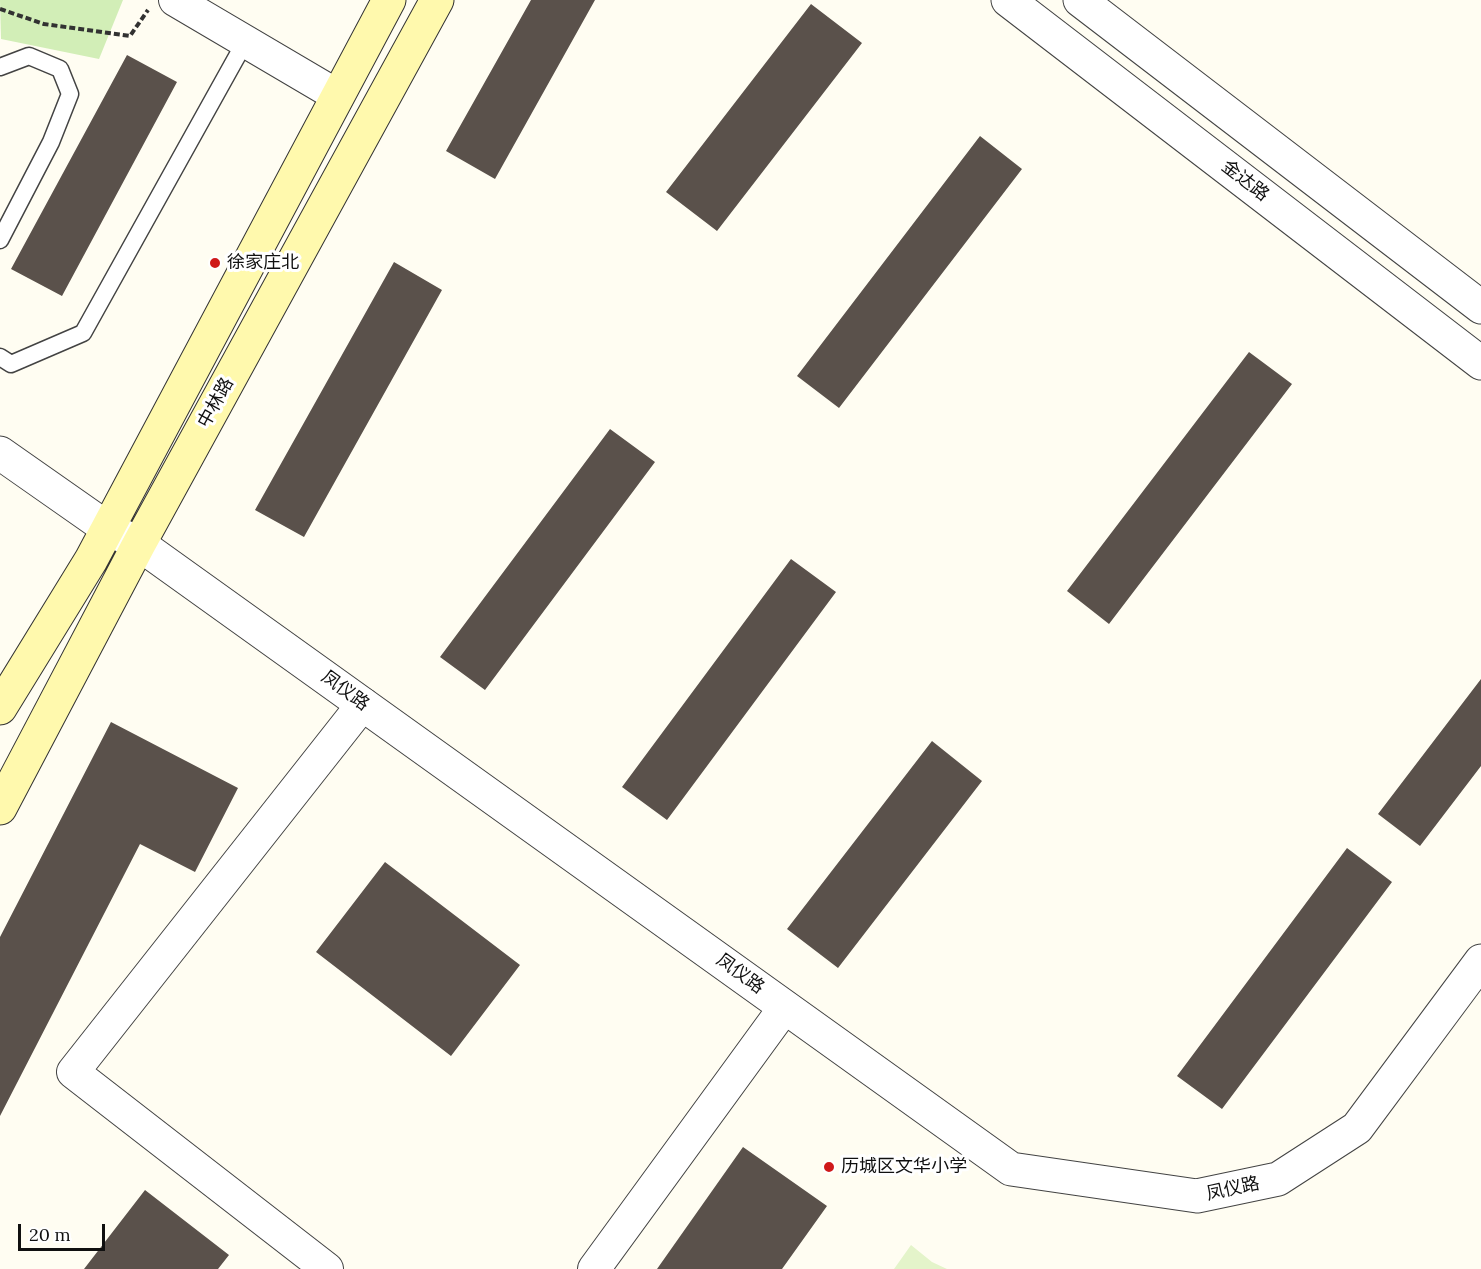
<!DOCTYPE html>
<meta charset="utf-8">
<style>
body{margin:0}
#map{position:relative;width:1481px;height:1269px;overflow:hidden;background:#fffdf2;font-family:Lora,serif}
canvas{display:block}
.scale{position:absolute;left:18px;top:1224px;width:87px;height:27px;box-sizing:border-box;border:3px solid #101010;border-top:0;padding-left:8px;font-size:18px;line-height:21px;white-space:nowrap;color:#101010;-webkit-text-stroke:4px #fff;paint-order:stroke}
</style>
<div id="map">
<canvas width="1481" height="1269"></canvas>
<div class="scale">20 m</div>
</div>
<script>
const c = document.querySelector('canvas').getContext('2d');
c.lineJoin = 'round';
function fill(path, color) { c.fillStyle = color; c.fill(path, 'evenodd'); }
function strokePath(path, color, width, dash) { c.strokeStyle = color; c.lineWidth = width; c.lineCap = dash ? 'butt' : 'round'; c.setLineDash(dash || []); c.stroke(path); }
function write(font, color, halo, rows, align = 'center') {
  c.font = font + ' Lora,"Noto Sans SC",serif'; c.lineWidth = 6; c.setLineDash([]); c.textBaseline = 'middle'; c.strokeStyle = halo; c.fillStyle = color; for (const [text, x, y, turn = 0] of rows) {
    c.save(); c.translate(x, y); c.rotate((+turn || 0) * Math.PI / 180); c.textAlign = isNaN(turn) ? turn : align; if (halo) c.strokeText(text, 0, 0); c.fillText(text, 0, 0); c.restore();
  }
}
fill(new Path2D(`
 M 0,0 L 123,0 L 99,59 L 1,39 Z`), '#d2eeb7');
fill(new Path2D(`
 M 911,1245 L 932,1262 L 947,1269 L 894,1269 Z`), '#e4f4ca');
fill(new Path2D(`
 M 531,0 L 595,0 L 495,179 L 446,151 Z
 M 811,4 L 862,43 L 717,231 L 666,192 Z
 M 127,55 L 177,82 L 62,296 L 11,269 Z
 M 980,136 L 1022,169 L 839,408 L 797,376 Z
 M 394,262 L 442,290 L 304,537 L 255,510 Z
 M 1249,352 L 1292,384 L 1109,624 L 1067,591 Z
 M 610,429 L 655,462 L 485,690 L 440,657 Z
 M 791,559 L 836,592 L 667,820 L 622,787 Z
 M 1481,679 L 1481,766 L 1420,846 L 1378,814 Z
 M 111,722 L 238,788 L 195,872 L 140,844 L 0,1116 L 0,937 Z
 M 932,741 L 982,781 L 838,968 L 787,929 Z
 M 1347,848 L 1392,882 L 1222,1109 L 1177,1076 Z
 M 385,862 L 520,965 L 451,1056 L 316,952 Z
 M 743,1147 L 827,1206 L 782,1269 L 657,1269 Z
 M 145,1190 L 229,1255 L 218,1269 L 84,1269 Z`), '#5a514b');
const service = new Path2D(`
 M 0,67 L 29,56 L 60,69 L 70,94 L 51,142 L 0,240
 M 0,357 L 11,364 L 83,333 L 245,42`);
const minor = new Path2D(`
 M 175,0 L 338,96
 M 327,1269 L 73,1072 L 363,704
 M 594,1269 L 785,1007`);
const tertiary = new Path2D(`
 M 1008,0 L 1481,363
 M 1080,0 L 1481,307
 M 0,453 L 107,528 L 139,544 L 1011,1169 L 1197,1196 L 1278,1179 L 1357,1128 L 1481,961`);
const secondary = new Path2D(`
 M 0,708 L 91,560 L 389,0
 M 0,808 L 139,544 L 437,0`);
strokePath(service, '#434343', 19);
strokePath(minor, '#434343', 34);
strokePath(tertiary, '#434343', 35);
strokePath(secondary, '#323232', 35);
strokePath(new Path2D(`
 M 0,9 L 44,24 L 130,36 L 148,10`), '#323232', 4, [6, 3]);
strokePath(service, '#fff', 16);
strokePath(minor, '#fff', 32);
strokePath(tertiary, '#fff', 33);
strokePath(secondary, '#fff9ad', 33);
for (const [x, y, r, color] of [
 [215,263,6,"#cf191a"],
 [829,1167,6,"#cf191a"]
]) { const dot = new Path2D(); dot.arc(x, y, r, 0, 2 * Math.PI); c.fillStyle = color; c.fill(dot); strokePath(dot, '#fff', 2); }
write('18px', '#101010', '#fff', [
 ["金达路",1245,181,38],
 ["中林路",216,403,-61],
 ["凤仪路",345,691,36],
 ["凤仪路",740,974,36],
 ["凤仪路",1233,1189,-12]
]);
write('18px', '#101010', '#fff', [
 ["徐家庄北",227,263],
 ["历城区文华小学",841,1167]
], 'left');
</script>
